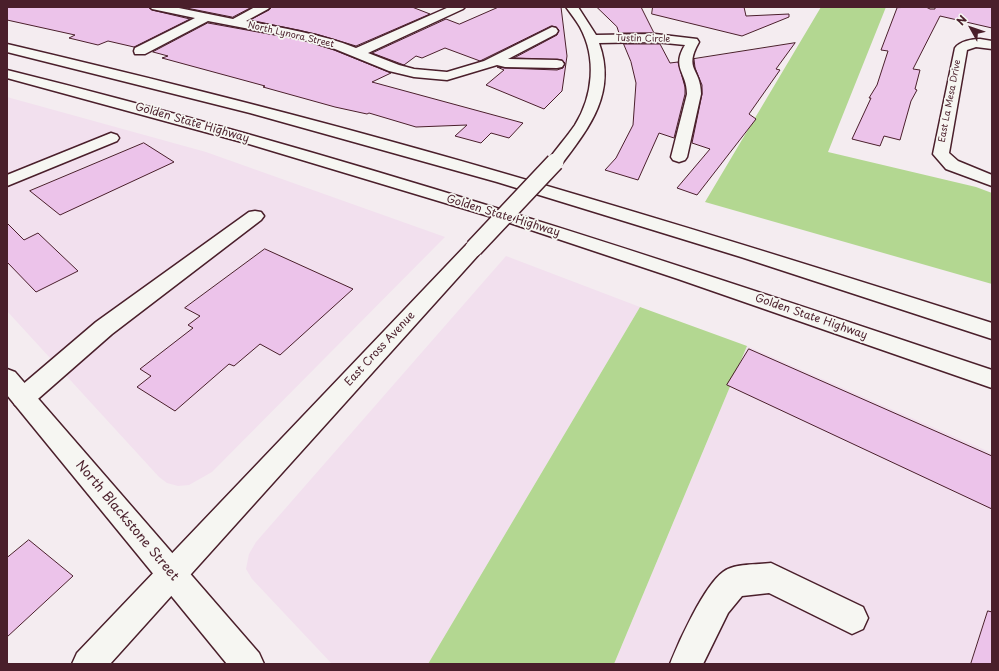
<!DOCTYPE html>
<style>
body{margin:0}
#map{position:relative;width:999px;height:671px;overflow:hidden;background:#f4ecf0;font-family:"Playpen Sans",sans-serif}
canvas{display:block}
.frame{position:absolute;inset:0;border:8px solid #4a1f2b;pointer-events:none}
.north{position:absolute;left:951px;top:8px;width:40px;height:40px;-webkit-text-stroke:3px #f6f6f2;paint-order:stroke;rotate:310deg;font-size:11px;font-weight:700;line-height:16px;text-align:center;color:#4a1f2b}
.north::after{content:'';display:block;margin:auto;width:14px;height:18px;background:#4a1f2b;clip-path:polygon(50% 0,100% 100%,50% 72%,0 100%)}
</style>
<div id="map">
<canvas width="999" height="671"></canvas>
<div class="frame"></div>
<div class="north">N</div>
</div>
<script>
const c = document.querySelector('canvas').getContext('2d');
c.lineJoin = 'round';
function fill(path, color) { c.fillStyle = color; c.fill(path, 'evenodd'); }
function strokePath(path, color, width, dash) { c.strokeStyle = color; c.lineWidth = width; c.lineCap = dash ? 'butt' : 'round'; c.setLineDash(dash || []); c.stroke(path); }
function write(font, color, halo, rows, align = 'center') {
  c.font = font + ' "Playpen Sans",sans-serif'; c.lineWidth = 3.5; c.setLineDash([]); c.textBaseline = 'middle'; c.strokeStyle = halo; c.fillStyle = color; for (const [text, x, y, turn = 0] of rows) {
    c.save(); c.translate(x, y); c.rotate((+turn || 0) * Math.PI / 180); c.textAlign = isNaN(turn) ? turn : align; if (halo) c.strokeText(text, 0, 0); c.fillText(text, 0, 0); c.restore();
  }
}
fill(new Path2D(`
 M 7,97 L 206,152 L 445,237 L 212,472 L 189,485 L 178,486 L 167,483 L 159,477 L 7,311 Z
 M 506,256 L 640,307 L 428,664 L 332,664 L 252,579 L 246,569 L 249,554 L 256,542 Z
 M 747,346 L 992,453 L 992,664 L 614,664 Z`), '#f2e0ee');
fill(new Path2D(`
 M 821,7 L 886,7 L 828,152 L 976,187 L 992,193 L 992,284 L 705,202 Z
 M 640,307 L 747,346 L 614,664 L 428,664 Z`), '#b3d791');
const building = new Path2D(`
 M 7,7 L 148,7 L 152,10 L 190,19 L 134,47 L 108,41 L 98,45 L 69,38 L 75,35 L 7,20 Z
 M 182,7 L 252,7 L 233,17 Z
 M 272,7 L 412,7 L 430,14 L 356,46 L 316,34 L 250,20 L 269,10 Z
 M 499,7 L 561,7 L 567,56 L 562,91 L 544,109 L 486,85 L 504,70 L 497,67 L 505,68 L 557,70 L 563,68 L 565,63 L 562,60 L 514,58 L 557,35 L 559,30 L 556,27 L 551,26 L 480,61 L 445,48 L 422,58 L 416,56 L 404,65 L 372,53 L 446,19 L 459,24 Z
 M 597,7 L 641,7 L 654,33 L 619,33 L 617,27 Z
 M 653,7 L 744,7 L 746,16 L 789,14 L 789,17 L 742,36 L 652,14 Z
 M 926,7 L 930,9 L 935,9 L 935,7 L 992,7 L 992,28 L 940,16 L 913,69 L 920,70 L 915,89 L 917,90 L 911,101 L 900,140 L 884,136 L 880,146 L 852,139 L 871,98 L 869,98 L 877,85 L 888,51 L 881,50 L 897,8 Z
 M 208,23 L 302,40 L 334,50 L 391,73 L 372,82 L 523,123 L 509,138 L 491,133 L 481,143 L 455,136 L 467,125 L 416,127 L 369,113 L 367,114 L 335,107 L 263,87 L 265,86 L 162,58 L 168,56 L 153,52 Z
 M 795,43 L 776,69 L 780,70 L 749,114 L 756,119 L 697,195 L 677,188 L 710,149 L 692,143 L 702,94 L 702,85 L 695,68 L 694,59 Z
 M 624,44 L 660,44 L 670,63 L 678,62 L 685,87 L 685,94 L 674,138 L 659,133 L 638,180 L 605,170 L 616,158 L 633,125 L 636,83 L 631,62 Z
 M 144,143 L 174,162 L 60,215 L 30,191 Z
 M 7,223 L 24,240 L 38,233 L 78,271 L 36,292 L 7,262 Z
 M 265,249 L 353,289 L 280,355 L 260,344 L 234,366 L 229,364 L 175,411 L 137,387 L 151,376 L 140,369 L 193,328 L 188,325 L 200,316 L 185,308 Z
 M 749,349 L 992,456 L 992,509 L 727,385 Z
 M 29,540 L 73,576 L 7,637 L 7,558 Z
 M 988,611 L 992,612 L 992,664 L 971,664 Z`);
fill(building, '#ecc3ea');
strokePath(building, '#4a1f2b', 1);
const minor = new Path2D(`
 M 150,7 L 174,7 L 233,19 L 255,7 L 270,7 L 268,9 L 246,21 C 283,28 321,34 356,48 L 449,7 L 465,7 L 463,9 L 368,53 L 399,65 L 414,69 L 447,72 L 484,61 L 552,27 L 556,28 L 558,31 L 556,34 L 508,59 L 557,60 L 562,61 L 564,64 L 562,67 L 557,68 L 505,67 L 497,65 L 447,80 L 414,77 L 389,71 L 335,49 L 302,39 L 208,21 L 145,54 L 135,54 L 134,51 L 135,48 L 195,18 L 152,9 Z
 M 566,7 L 578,7 L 596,35 L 655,34 L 697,39 L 699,42 C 683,70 701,68 701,94 L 687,157 L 685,160 L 679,162 L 673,160 L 671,157 L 687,94 C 687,72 671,68 685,45 L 655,42 L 599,43 C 617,93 589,128 561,165 L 555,167 L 549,165 L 547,162 C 556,149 566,138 575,125 C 593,96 597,58 580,27 C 576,20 571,14 566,7 Z
 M 980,39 L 992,41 L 992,49 L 976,47 L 967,50 L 949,153 L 958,161 L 992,175 L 992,186 L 946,169 L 933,154 L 955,48 C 960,41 972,39 980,39 Z
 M 111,133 L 117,135 L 119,138 L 117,141 L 7,186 L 7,175 Z
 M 255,211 L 261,212 L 264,216 L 261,220 L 112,334 L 31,405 L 23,408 L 15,405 L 11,398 L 15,391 L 96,322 L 249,212 Z
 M 474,242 L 481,244 L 484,248 L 481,252 L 110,664 L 72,664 L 77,653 L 467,244 Z
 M 771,563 L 863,607 L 868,618 L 863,629 L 852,634 L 769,593 L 742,596 L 728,613 L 703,664 L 670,664 C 679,641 704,586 723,572 C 735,563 757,565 771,563 Z`);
const major = new Path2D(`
 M 7,369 L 15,372 L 259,653 L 264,664 L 227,664 L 7,395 Z`);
const highway = new Path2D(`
 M 7,44 C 134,74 260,105 386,140 C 589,196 791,259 992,323 L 992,339 L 741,257 L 497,182 L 250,113 L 7,52 Z
 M 7,70 C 341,153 666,260 992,370 L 992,388 L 678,279 L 495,218 L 249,144 L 7,78 Z`);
strokePath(minor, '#4a1f2b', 3);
strokePath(major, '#4a1f2b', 3);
strokePath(highway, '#4a1f2b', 3);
fill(minor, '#f6f6f2');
fill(major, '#f6f6f2');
fill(highway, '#f6f6f2');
const minorBridge = new Path2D(`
 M 474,248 L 555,162`);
strokePath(minorBridge, '#4a1f2b', 20, []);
strokePath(minorBridge, '#f6f6f2', 17);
write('9px', '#4a1f2b', '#f6f6f2', [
 ["North Lynora Street",291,35,13],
 ["Tustin Circle",643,39,1],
 ["East La Mesa Drive",950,101,-79]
]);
write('11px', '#4a1f2b', '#f6f6f2', [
 ["Golden State Highway",192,123,16],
 ["Golden State Highway",503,216,17],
 ["Golden State Highway",811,317,19],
 ["East Cross Avenue",380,349,-47]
]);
write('13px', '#4a1f2b', '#f6f6f2', [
 ["North Blackstone Street",127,521,50]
]);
</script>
